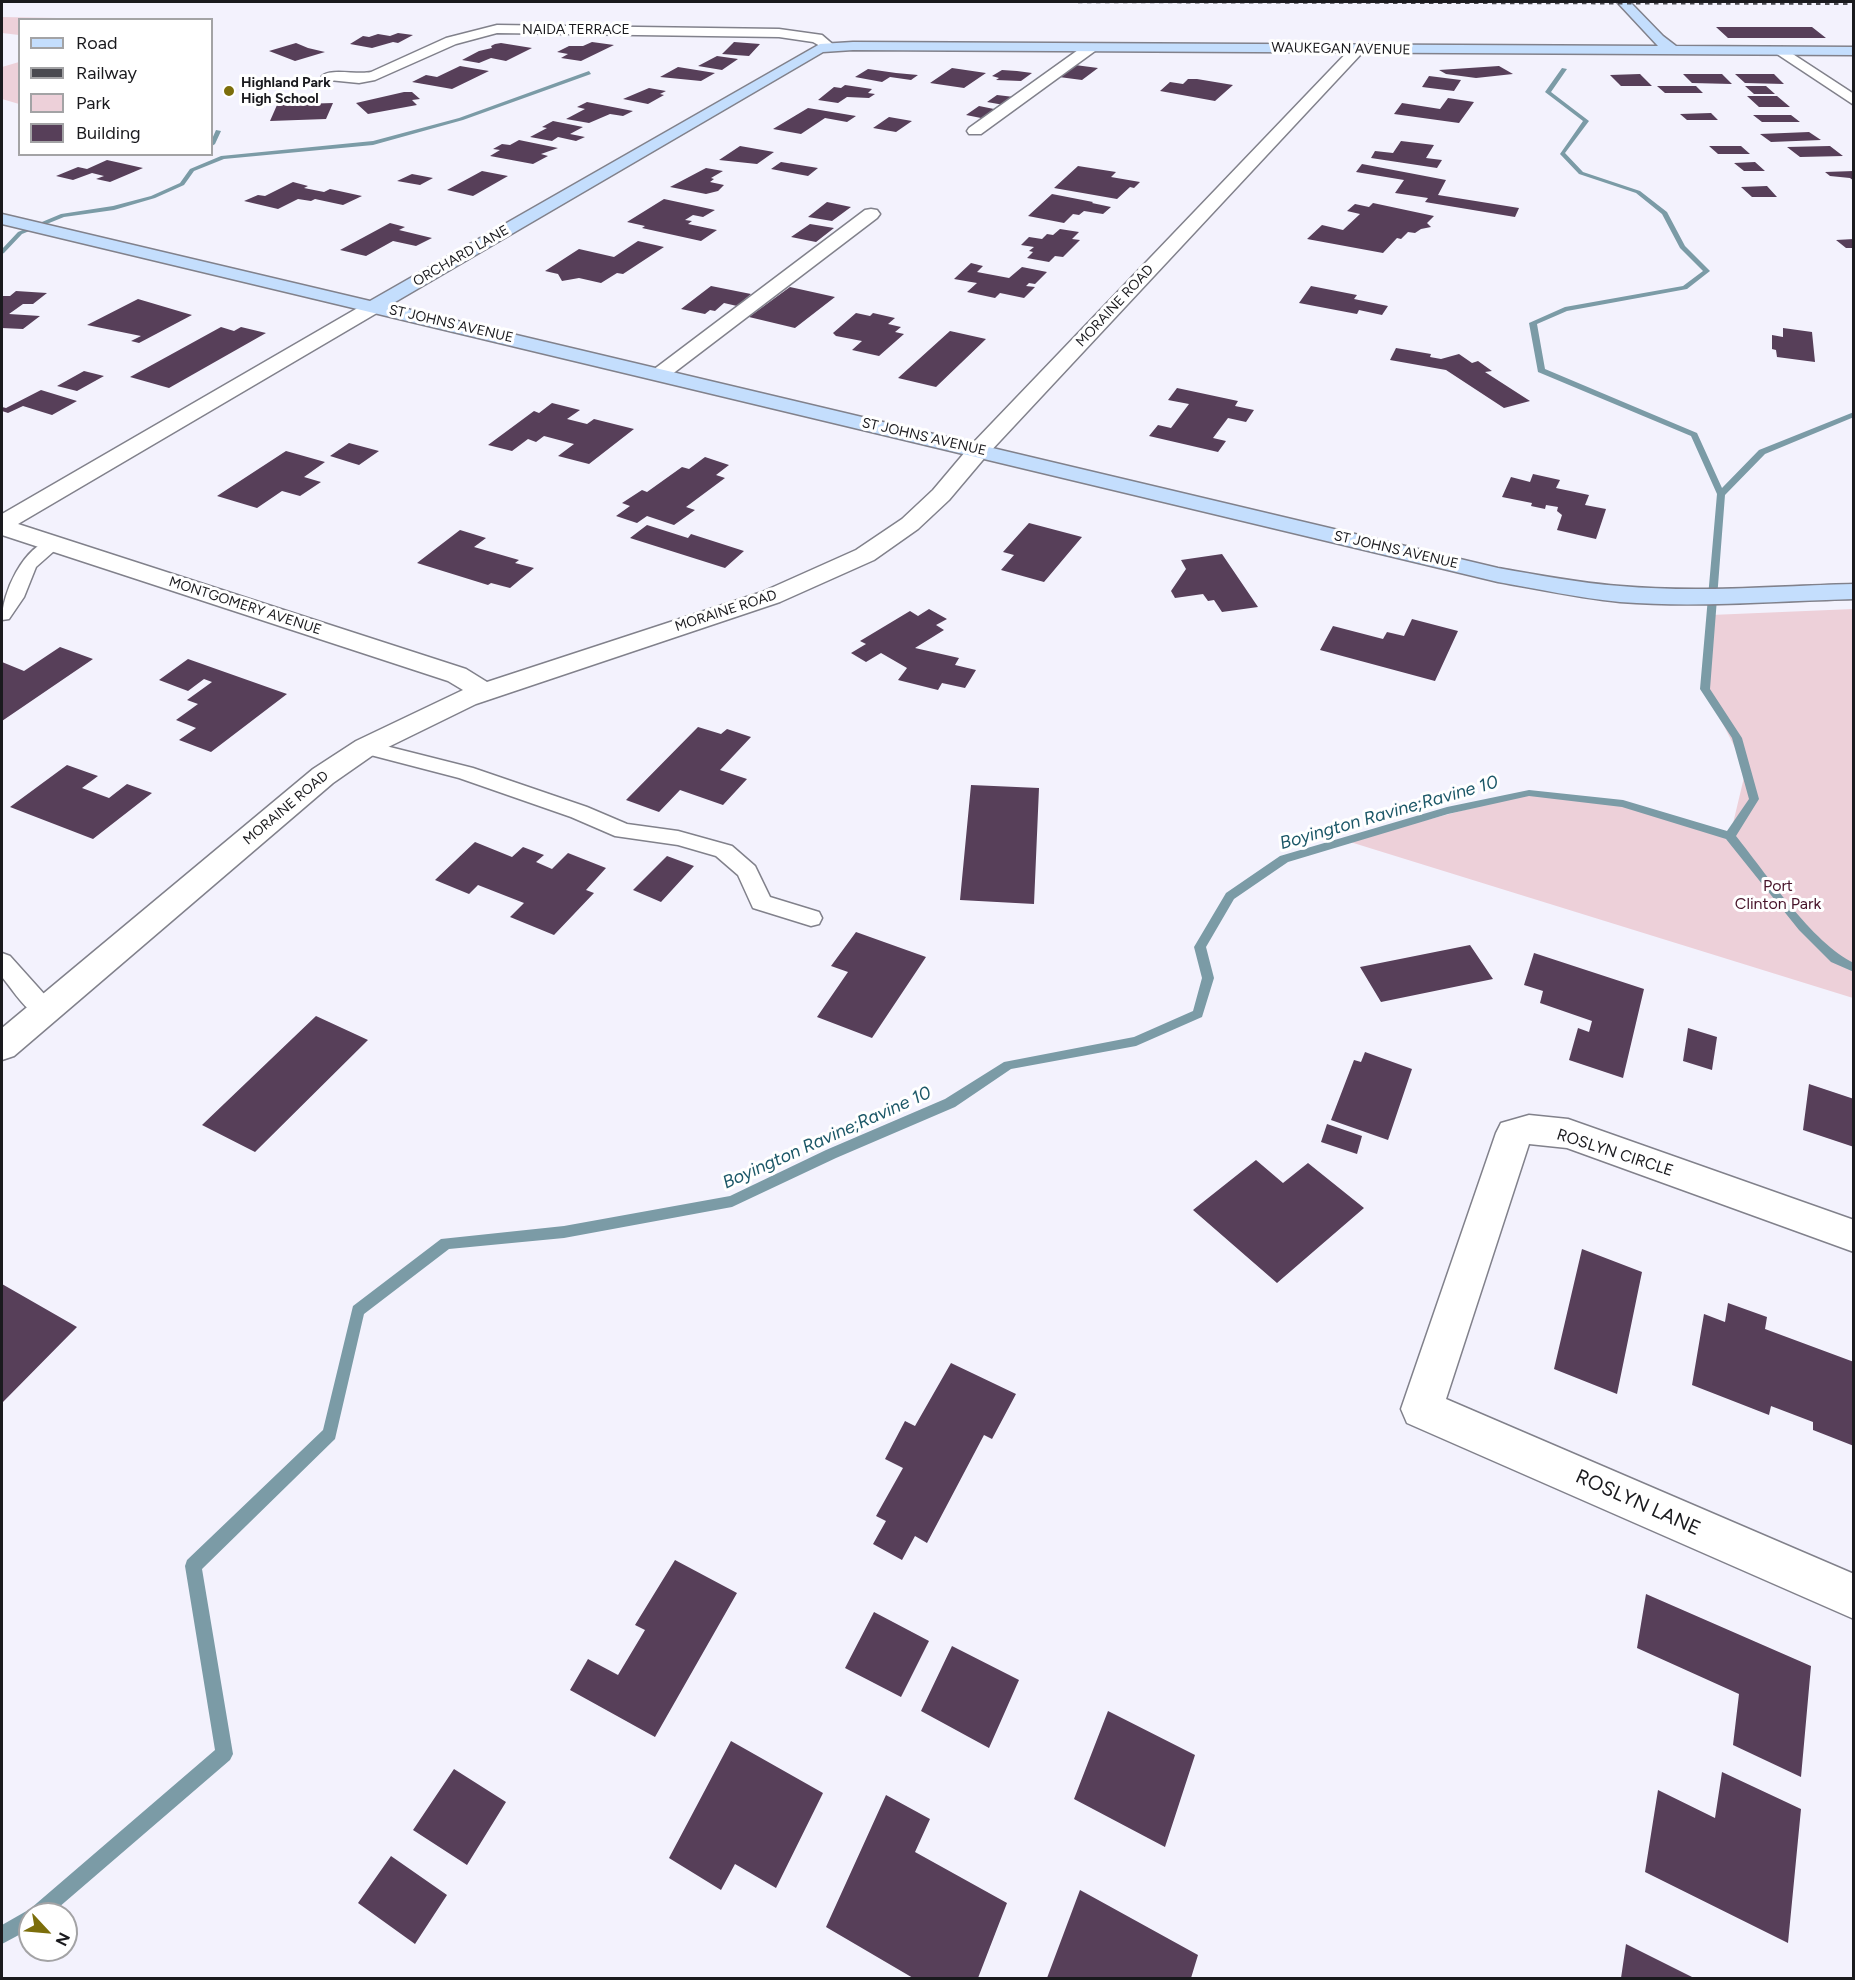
<!DOCTYPE html>
<style>
body{margin:0}
#map{position:relative;width:1855px;height:1980px;overflow:hidden;background:#f3f2fd;font-family:Figtree,sans-serif}
canvas{display:block}
.frame{position:absolute;inset:0;border:3px solid #1a1a1e;pointer-events:none}
.legend{position:absolute;left:18px;top:18px;width:195px;height:138px;box-sizing:border-box;background:#fff;border:2px solid #a3a3a5;margin:0;padding:8px 10px;list-style:none;font-size:18px;color:#1a1a1e}
.legend li{display:flex;align-items:center;gap:12px;height:30px}
.legend b{width:30px;border:2px solid #a3a3a5}
.north{position:absolute;left:18px;top:1902px;width:60px;height:60px;box-sizing:border-box;background:#fff;border:2px solid #a3a3a5;border-radius:50%;rotate:116deg;font-size:16px;font-weight:700;line-height:24px;text-align:center;color:#1a1a1e}
.north::after{content:'';display:block;margin:auto;width:21px;height:27px;background:#7c6e0b;clip-path:polygon(50% 0,100% 100%,50% 72%,0 100%)}
</style>
<div id="map">
<canvas width="1855" height="1980"></canvas>
<div class="frame"></div>
<ul class="legend">
<li><b style="height:8px;background:#c4defd"></b>Road</li>
<li><b style="height:8px;background:#4a4a50"></b>Railway</li>
<li><b style="height:16px;background:#edd0d9"></b>Park</li>
<li><b style="height:16px;background:#573f59"></b>Building</li>
</ul>
<div class="north">N</div>
</div>
<script>
const c = document.querySelector('canvas').getContext('2d');
c.lineJoin = 'round';
function fill(path, color) { c.fillStyle = color; c.fill(path, 'evenodd'); }
function strokePath(path, color, width, dash) { c.strokeStyle = color; c.lineWidth = width; c.lineCap = dash ? 'butt' : 'round'; c.setLineDash(dash || []); c.stroke(path); }
function write(font, color, halo, rows, align = 'center') {
  c.font = font + ' Figtree,sans-serif'; c.lineWidth = 6; c.setLineDash([]); c.textBaseline = 'middle'; c.strokeStyle = halo; c.fillStyle = color; for (const [text, x, y, turn = 0] of rows) {
    c.save(); c.translate(x, y); c.rotate((+turn || 0) * Math.PI / 180); c.textAlign = isNaN(turn) ? turn : align; if (halo) c.strokeText(text, 0, 0); c.fillText(text, 0, 0); c.restore();
  }
}
fill(new Path2D(`
 M 2,17 L 113,19 L 20,20 L 19,35 L 2,33 Z
 M 19,62 L 20,62 L 19,104 L 2,99 L 2,67 Z
 M 1853,609 L 1853,998 L 1347,841 L 1529,793 L 1623,804 L 1730,836 L 1746,769 L 1705,689 L 1711,615 Z`), '#edd0d9');
fill(new Path2D(`
 M 1562,68 L 1567,69 L 1551,92 L 1589,121 L 1565,153 L 1583,172 L 1640,191 L 1667,212 L 1685,246 L 1710,271 L 1687,289 L 1567,311 L 1537,324 L 1545,369 L 1697,433 L 1722,488 L 1759,450 L 1854,412 L 1854,417 L 1765,454 L 1725,495 L 1710,689 L 1742,738 L 1759,799 L 1736,836 C 1765,872 1813,944 1854,963 L 1854,972 L 1831,962 L 1799,930 L 1726,839 L 1622,807 L 1529,796 L 1448,814 L 1288,862 L 1234,899 L 1206,947 L 1214,978 L 1202,1017 L 1136,1046 L 1011,1069 L 955,1107 L 836,1158 L 732,1207 L 564,1238 L 449,1249 L 364,1314 L 335,1439 L 202,1569 L 233,1754 L 230,1760 L 51,1914 L 30,1914 L 30,1929 L 2,1944 L 2,1925 L 30,1909 L 215,1750 L 185,1566 L 187,1560 L 323,1430 L 353,1306 L 441,1239 L 564,1226 L 730,1196 L 826,1150 L 945,1099 L 1004,1062 L 1134,1037 L 1193,1011 L 1202,978 L 1194,947 L 1226,893 L 1280,856 L 1447,807 L 1529,790 L 1623,800 L 1727,831 L 1749,799 L 1732,738 L 1700,689 L 1717,494 L 1691,436 L 1538,372 L 1529,323 L 1565,307 L 1683,286 L 1703,271 L 1680,248 L 1662,214 L 1636,193 L 1579,174 L 1560,154 L 1583,121 L 1545,92 Z
 M 589,71 L 591,74 L 463,120 L 373,145 L 224,159 L 194,171 L 184,185 L 155,198 L 114,210 L 64,217 L 22,234 L 4,253 L 2,254 L 2,249 L 18,232 L 61,214 L 113,206 L 151,196 L 180,183 L 190,169 L 221,156 L 373,141 L 459,118 Z
 M 216,130 L 221,131 L 215,144 L 212,146 L 212,139 Z`), '#7b9ba6');
fill(new Path2D(`
 M 1716,27 L 1812,27 L 1826,38 L 1728,38 Z
 M 398,33 L 413,35 L 398,43 L 393,42 L 372,48 L 350,44 L 363,36 L 369,37 L 378,34 L 390,36 Z
 M 592,42 L 614,45 L 581,61 L 561,58 L 568,54 L 557,52 L 569,46 L 583,46 Z
 M 734,42 L 760,44 L 749,56 L 722,54 Z
 M 296,43 L 308,48 L 325,52 L 295,61 L 269,51 Z
 M 501,43 L 532,48 L 506,61 L 491,58 L 479,63 L 462,60 L 479,51 L 492,48 L 491,46 L 495,44 Z
 M 717,56 L 738,59 L 722,70 L 698,66 Z
 M 1075,65 L 1098,68 L 1082,80 L 1059,77 Z
 M 460,66 L 489,71 L 452,89 L 412,82 L 426,75 L 437,77 Z
 M 1499,66 L 1513,74 L 1476,78 L 1446,74 L 1439,70 Z
 M 678,67 L 715,73 L 701,81 L 660,77 Z
 M 952,68 L 986,73 L 964,88 L 930,83 Z
 M 868,69 L 896,73 L 918,75 L 911,80 L 890,77 L 882,82 L 855,77 Z
 M 1002,70 L 1017,71 L 1032,73 L 1021,81 L 996,80 L 999,78 L 992,76 Z
 M 1640,74 L 1652,86 L 1621,86 L 1610,75 Z
 M 1683,74 L 1722,74 L 1732,84 L 1692,83 Z
 M 1735,74 L 1774,74 L 1784,84 L 1745,83 Z
 M 1429,76 L 1461,80 L 1454,91 L 1422,87 Z
 M 1188,79 L 1197,79 L 1233,85 L 1215,101 L 1160,91 L 1170,82 L 1183,84 Z
 M 845,85 L 872,89 L 868,93 L 875,94 L 869,98 L 847,97 L 838,103 L 818,100 L 834,87 L 841,88 Z
 M 1657,86 L 1696,86 L 1703,93 L 1665,93 Z
 M 1745,86 L 1766,86 L 1775,94 L 1754,94 Z
 M 649,88 L 666,91 L 660,94 L 664,95 L 648,104 L 623,99 Z
 M 404,92 L 412,92 L 420,99 L 412,100 L 417,105 L 368,114 L 356,103 Z
 M 997,95 L 1014,97 L 1004,105 L 987,102 Z
 M 1747,96 L 1777,96 L 1790,107 L 1759,107 Z
 M 1448,98 L 1474,102 L 1459,123 L 1394,114 L 1402,103 L 1440,109 Z
 M 303,101 L 302,104 L 333,103 L 326,119 L 270,121 L 277,105 L 283,105 L 285,102 Z
 M 587,102 L 633,111 L 623,116 L 610,114 L 589,123 L 566,119 L 585,109 L 577,107 Z
 M 979,106 L 999,110 L 986,119 L 966,115 Z
 M 808,108 L 856,116 L 847,122 L 825,118 L 801,134 L 773,129 Z
 M 1711,113 L 1718,120 L 1687,120 L 1680,114 Z
 M 1753,115 L 1791,115 L 1800,122 L 1762,122 Z
 M 889,117 L 912,121 L 896,132 L 873,128 Z
 M 553,121 L 583,127 L 570,134 L 585,137 L 576,141 L 558,137 L 552,141 L 530,137 L 547,128 L 542,127 Z
 M 1809,132 L 1821,140 L 1771,142 L 1760,134 Z
 M 519,140 L 558,148 L 541,154 L 548,156 L 533,164 L 490,156 L 500,150 L 493,149 L 502,144 L 510,145 Z
 M 1401,141 L 1434,145 L 1426,158 L 1442,160 L 1437,168 L 1371,158 L 1375,151 L 1393,153 Z
 M 740,146 L 774,152 L 757,164 L 719,160 Z
 M 1709,146 L 1741,146 L 1750,154 L 1718,154 Z
 M 1830,146 L 1843,156 L 1800,157 L 1787,147 Z
 M 107,160 L 143,168 L 110,182 L 96,179 L 104,176 L 92,173 L 73,180 L 56,176 L 78,167 L 87,169 Z
 M 781,162 L 818,168 L 808,176 L 771,169 Z
 M 1755,162 L 1765,171 L 1744,171 L 1734,163 Z
 M 1362,164 L 1446,180 L 1438,195 L 1519,208 L 1515,217 L 1425,202 L 1428,198 L 1395,193 L 1404,180 L 1356,172 Z
 M 1078,166 L 1116,172 L 1111,177 L 1140,182 L 1134,188 L 1130,187 L 1117,199 L 1054,188 Z
 M 706,168 L 723,171 L 711,178 L 714,179 L 710,182 L 724,185 L 718,191 L 706,194 L 670,187 Z
 M 482,171 L 508,176 L 473,196 L 447,190 Z
 M 1854,171 L 1854,181 L 1850,178 L 1830,176 L 1825,172 Z
 M 412,174 L 433,178 L 420,185 L 397,181 Z
 M 293,182 L 308,186 L 304,188 L 324,192 L 330,189 L 362,196 L 343,205 L 315,199 L 311,201 L 298,199 L 278,209 L 244,201 L 258,195 L 265,196 Z
 M 1767,186 L 1777,197 L 1752,197 L 1741,187 Z
 M 1052,194 L 1093,202 L 1092,203 L 1111,207 L 1103,214 L 1084,211 L 1079,215 L 1073,214 L 1064,223 L 1028,216 Z
 M 664,199 L 715,210 L 703,217 L 693,215 L 685,220 L 692,221 L 688,224 L 717,230 L 701,241 L 642,228 L 645,226 L 627,222 Z
 M 827,202 L 851,207 L 832,221 L 808,217 Z
 M 1373,203 L 1434,216 L 1427,223 L 1431,227 L 1421,229 L 1415,233 L 1408,232 L 1401,239 L 1397,238 L 1383,253 L 1307,239 L 1322,225 L 1343,230 L 1360,214 L 1347,211 L 1355,204 L 1369,207 Z
 M 390,223 L 405,227 L 399,230 L 432,238 L 416,246 L 393,241 L 366,256 L 340,250 Z
 M 810,224 L 834,228 L 816,242 L 791,237 Z
 M 1060,229 L 1079,232 L 1072,239 L 1080,240 L 1063,257 L 1055,256 L 1049,262 L 1027,258 L 1033,252 L 1029,251 L 1034,247 L 1021,245 L 1029,237 L 1042,239 L 1047,234 L 1053,235 Z
 M 1854,239 L 1854,248 L 1846,248 L 1836,240 Z
 M 638,241 L 664,247 L 623,274 L 617,273 L 601,283 L 579,278 L 562,281 L 558,274 L 545,271 L 579,249 L 614,257 Z
 M 971,263 L 983,266 L 977,272 L 1009,278 L 1022,267 L 1047,272 L 1035,284 L 1029,283 L 1026,286 L 1035,287 L 1024,298 L 1000,293 L 995,298 L 967,292 L 977,283 L 954,279 Z
 M 711,286 L 751,294 L 737,306 L 724,303 L 715,311 L 710,310 L 705,314 L 681,309 Z
 M 1311,286 L 1357,295 L 1354,299 L 1388,306 L 1382,315 L 1359,310 L 1357,314 L 1299,303 Z
 M 790,287 L 835,297 L 795,328 L 749,317 Z
 M 16,291 L 47,293 L 33,304 L 23,304 L 9,314 L 40,316 L 23,329 L 2,328 L 2,296 L 10,296 Z
 M 138,299 L 192,315 L 139,343 L 131,341 L 141,336 L 87,325 Z
 M 856,313 L 870,316 L 873,313 L 895,318 L 888,324 L 901,327 L 895,332 L 904,334 L 879,356 L 852,350 L 862,341 L 836,336 L 833,333 Z
 M 221,327 L 234,331 L 241,327 L 266,333 L 169,388 L 130,377 Z
 M 1783,328 L 1812,332 L 1815,362 L 1777,357 L 1776,350 L 1772,349 L 1772,335 L 1783,337 Z
 M 950,331 L 986,339 L 936,387 L 898,378 Z
 M 1396,348 L 1431,354 L 1430,357 L 1441,359 L 1459,354 L 1472,363 L 1478,361 L 1492,371 L 1485,372 L 1530,401 L 1504,408 L 1446,370 L 1390,360 Z
 M 84,371 L 104,376 L 77,391 L 57,386 Z
 M 1177,388 L 1238,401 L 1235,406 L 1254,410 L 1246,422 L 1228,418 L 1213,438 L 1226,441 L 1218,452 L 1149,436 L 1158,425 L 1171,428 L 1189,404 L 1168,400 Z
 M 41,390 L 77,401 L 52,415 L 23,406 L 8,413 L 2,411 L 2,407 L 6,408 Z
 M 552,403 L 580,410 L 567,419 L 587,424 L 594,419 L 634,429 L 589,464 L 558,456 L 574,444 L 544,436 L 536,442 L 528,439 L 512,451 L 488,445 L 534,411 L 539,413 Z
 M 349,443 L 379,451 L 359,465 L 330,456 Z
 M 286,451 L 325,462 L 304,477 L 321,482 L 300,496 L 282,491 L 257,508 L 217,496 Z
 M 705,457 L 729,465 L 716,475 L 725,478 L 686,507 L 695,510 L 674,525 L 647,516 L 637,523 L 616,516 L 630,506 L 622,503 L 642,490 L 647,492 L 682,467 L 689,469 Z
 M 1533,474 L 1560,480 L 1556,488 L 1589,495 L 1585,505 L 1606,509 L 1596,539 L 1557,530 L 1562,515 L 1557,511 L 1558,507 L 1546,505 L 1545,509 L 1531,506 L 1532,503 L 1502,497 L 1511,477 L 1530,482 Z
 M 1029,523 L 1082,537 L 1044,582 L 1001,570 L 1014,555 L 1003,552 Z
 M 647,525 L 688,538 L 691,534 L 744,551 L 725,568 L 630,538 Z
 M 460,530 L 486,538 L 474,547 L 519,560 L 515,563 L 534,568 L 510,588 L 491,583 L 488,585 L 417,563 Z
 M 1222,554 L 1258,607 L 1222,612 L 1214,600 L 1208,601 L 1203,594 L 1175,598 L 1171,591 L 1186,569 L 1181,560 Z
 M 929,609 L 947,619 L 936,625 L 944,630 L 915,648 L 959,658 L 955,665 L 976,670 L 965,688 L 942,683 L 938,690 L 898,680 L 907,668 L 881,653 L 866,662 L 851,653 L 866,644 L 860,641 L 910,611 L 918,616 Z
 M 1412,619 L 1458,631 L 1435,681 L 1320,650 L 1333,626 L 1383,639 L 1387,632 L 1404,636 Z
 M 60,647 L 93,659 L 2,721 L 2,662 L 24,671 Z
 M 188,659 L 287,694 L 211,752 L 179,740 L 196,728 L 176,720 L 198,704 L 187,700 L 212,682 L 204,679 L 188,691 L 159,680 Z
 M 698,727 L 721,734 L 727,729 L 751,737 L 720,770 L 747,779 L 723,805 L 680,790 L 659,812 L 626,800 Z
 M 67,765 L 98,776 L 82,788 L 109,798 L 127,784 L 152,793 L 93,839 L 10,807 Z
 M 971,785 L 1039,788 L 1034,904 L 960,900 Z
 M 475,842 L 512,857 L 523,847 L 544,855 L 536,862 L 552,869 L 568,853 L 606,868 L 586,890 L 594,893 L 554,935 L 510,917 L 524,903 L 478,885 L 469,894 L 435,880 Z
 M 667,856 L 694,866 L 661,902 L 633,890 Z
 M 856,932 L 926,957 L 872,1038 L 817,1017 L 848,972 L 831,966 Z
 M 1470,945 L 1493,979 L 1381,1002 L 1360,967 Z
 M 1534,953 L 1644,989 L 1623,1078 L 1569,1060 L 1578,1028 L 1589,1032 L 1592,1021 L 1540,1003 L 1543,991 L 1524,985 Z
 M 316,1016 L 368,1040 L 255,1152 L 202,1125 Z
 M 1688,1028 L 1717,1037 L 1712,1070 L 1683,1061 Z
 M 1365,1052 L 1412,1069 L 1388,1140 L 1331,1120 L 1354,1060 L 1361,1062 Z
 M 1809,1084 L 1854,1099 L 1854,1147 L 1803,1130 Z
 M 1327,1124 L 1362,1136 L 1357,1154 L 1321,1142 Z
 M 1256,1160 L 1283,1183 L 1308,1163 L 1364,1208 L 1277,1283 L 1193,1210 Z
 M 1582,1249 L 1642,1272 L 1617,1394 L 1554,1369 Z
 M 2,1284 L 77,1327 L 2,1403 Z
 M 1728,1303 L 1767,1317 L 1765,1329 L 1854,1362 L 1854,1446 L 1813,1430 L 1813,1422 L 1771,1406 L 1769,1415 L 1692,1385 L 1704,1314 L 1725,1322 Z
 M 951,1363 L 1016,1394 L 992,1439 L 984,1435 L 927,1543 L 915,1536 L 902,1560 L 873,1544 L 886,1521 L 876,1516 L 903,1468 L 885,1459 L 905,1421 L 915,1426 Z
 M 675,1560 L 737,1593 L 655,1737 L 570,1690 L 588,1659 L 618,1675 L 645,1630 L 635,1625 Z
 M 1646,1594 L 1811,1666 L 1801,1777 L 1733,1745 L 1739,1694 L 1637,1648 Z
 M 874,1612 L 929,1641 L 901,1697 L 845,1668 Z
 M 952,1646 L 1019,1680 L 989,1748 L 921,1711 Z
 M 1108,1711 L 1195,1755 L 1165,1847 L 1074,1799 Z
 M 731,1741 L 823,1793 L 776,1888 L 735,1864 L 721,1890 L 669,1858 Z
 M 454,1769 L 506,1802 L 467,1865 L 413,1830 Z
 M 1722,1772 L 1801,1809 L 1788,1943 L 1645,1872 L 1658,1790 L 1715,1818 Z
 M 886,1795 L 930,1819 L 915,1852 L 1007,1903 L 978,1978 L 913,1978 L 826,1927 Z
 M 391,1856 L 447,1895 L 415,1944 L 358,1903 Z
 M 1080,1890 L 1198,1955 L 1191,1978 L 1047,1978 Z
 M 1626,1944 L 1694,1978 L 1621,1978 Z`), '#573f59');
const lane = new Path2D(`
 M 53,539 L 59,540 L 62,544 L 36,567 L 24,597 L 9,619 L 2,620 C 2,593 23,546 53,539 Z
 M 366,741 L 473,768 L 587,807 L 627,824 L 678,831 L 732,846 L 755,866 L 770,897 L 819,912 L 822,918 L 819,924 L 811,926 L 753,908 L 738,875 L 716,856 L 678,845 L 615,836 L 571,817 L 459,778 L 359,752 L 356,747 L 359,742 Z
 M 2,953 L 10,956 L 54,1005 L 57,1011 L 54,1017 C 32,1024 15,992 2,977 Z`);
const street = new Path2D(`
 M 497,25 L 779,29 L 822,35 L 836,47 L 829,51 L 813,42 L 779,37 L 497,33 L 456,44 L 375,80 L 359,83 L 329,80 L 322,76 C 330,68 358,75 371,72 L 446,38 Z
 M 1090,44 L 1095,45 L 1097,48 L 1095,51 L 981,134 L 969,134 L 967,131 L 969,128 L 1085,45 Z
 M 1358,45 L 1363,46 L 1365,49 L 1363,52 L 987,455 L 949,500 L 918,529 L 874,560 L 780,602 L 476,704 L 376,753 L 333,783 L 14,1056 L 2,1060 L 2,1028 L 313,769 L 356,741 L 463,690 L 448,681 L 2,535 L 2,514 L 368,302 L 382,302 L 385,306 L 382,310 L 18,524 L 466,669 L 487,682 L 762,592 L 856,550 L 902,519 L 933,490 L 971,445 L 1353,46 Z
 M 1782,47 L 1854,94 L 1854,105 L 1777,54 L 1775,51 Z
 M 871,209 L 877,210 L 880,214 L 877,218 L 667,378 L 660,380 L 653,378 L 650,374 L 653,370 L 865,210 Z
 M 1529,1115 L 1568,1119 L 1854,1220 L 1854,1252 L 1567,1148 L 1529,1144 L 1446,1399 L 1854,1574 L 1854,1619 L 1407,1423 L 1401,1409 L 1496,1133 L 1501,1123 Z`);
const secondary = new Path2D(`
 M 1617,2 L 1630,2 L 1663,36 L 1676,46 L 1854,47 L 1854,55 L 853,50 L 823,52 L 390,305 L 1498,568 C 1538,575 1579,583 1620,586 C 1698,593 1776,586 1854,584 L 1854,599 C 1776,601 1698,608 1620,602 C 1579,598 1538,589 1498,582 L 2,224 L 2,214 L 370,301 L 820,44 L 853,42 L 1658,46 Z`);
strokePath(lane, '#81818b', 3);
strokePath(street, '#81818b', 3);
strokePath(secondary, '#81818b', 3);
fill(lane, '#fff');
fill(street, '#fff');
fill(secondary, '#c4defd');
strokePath(new Path2D(`
 M 1024,2 L 1854,4`), '#4a4a50', 2, [4.5, 4.5]);
for (const [x, y, r, color] of [
 [229,91,6,"#7c6e0b"]
]) { const dot = new Path2D(); dot.arc(x, y, r, 0, 2 * Math.PI); c.fillStyle = color; c.fill(dot); strokePath(dot, '#fff', 2); }
write('14px', '#1a1a1e', '#fff', [
 ["NAIDA TERRACE",576,30],
 ["WAUKEGAN AVENUE",1341,49,1],
 ["ORCHARD LANE",461,256,-30],
 ["MORAINE ROAD",1115,306,-47],
 ["ST JOHNS AVENUE",451,324,13],
 ["ST JOHNS AVENUE",924,437,13],
 ["ST JOHNS AVENUE",1396,550,13],
 ["MONTGOMERY AVENUE",245,606,18],
 ["MORAINE ROAD",726,611,-18],
 ["MORAINE ROAD",286,808,-40]
]);
write('bold 14px', '#1a1a1e', '#fff', [
 ["Highland Park",241,83],
 ["High School",241,99]
], 'left');
write('16px', '#471329', '#fff', [
 ["Port",1778,886],
 ["Clinton Park",1778,904]
]);
write('16px', '#1a1a1e', '#fff', [
 ["ROSLYN CIRCLE",1615,1153,18]
]);
write('italic 18px', '#1b5767', '#fff', [
 ["Boyington Ravine;Ravine 10",1389,813,-16],
 ["Boyington Ravine;Ravine 10",827,1138,-24]
]);
write('20px', '#1a1a1e', '#fff', [
 ["ROSLYN LANE",1638,1503,24]
]);
</script>
